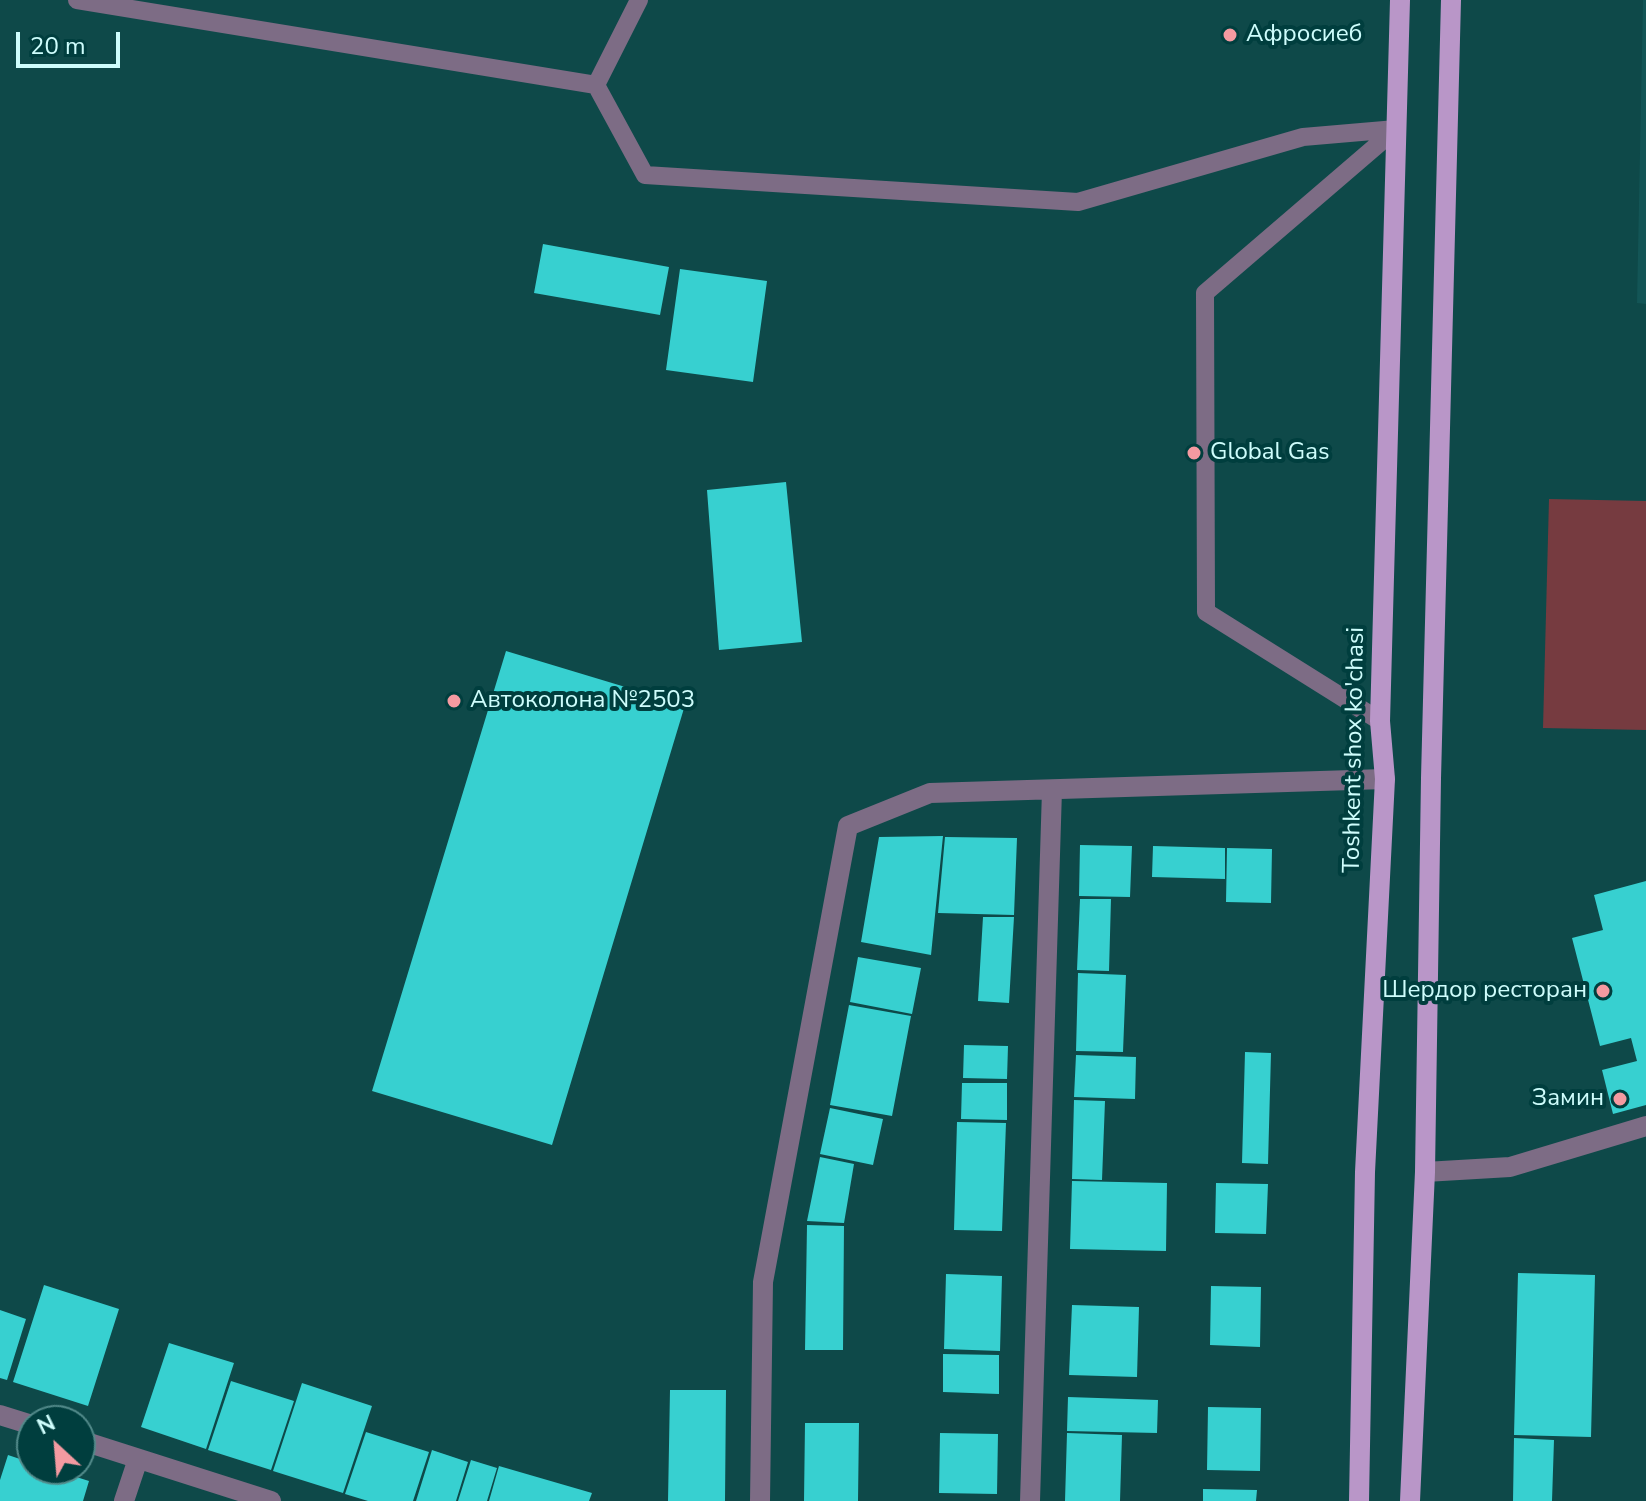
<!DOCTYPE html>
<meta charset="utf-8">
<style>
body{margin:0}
#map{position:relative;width:1646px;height:1501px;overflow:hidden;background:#0e4949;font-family:"Nunito Sans",sans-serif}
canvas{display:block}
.north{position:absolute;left:16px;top:1405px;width:80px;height:80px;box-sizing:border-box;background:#003e3e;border:2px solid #528a8a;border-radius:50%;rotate:334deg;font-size:22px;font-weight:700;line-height:32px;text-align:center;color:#cefdfc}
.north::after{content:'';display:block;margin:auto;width:28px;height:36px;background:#f49aa1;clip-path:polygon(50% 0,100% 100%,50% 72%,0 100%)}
.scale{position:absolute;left:16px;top:32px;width:104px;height:36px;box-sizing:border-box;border:4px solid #cefdfc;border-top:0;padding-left:10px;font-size:24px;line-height:28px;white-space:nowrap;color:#cefdfc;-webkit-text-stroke:6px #003e3e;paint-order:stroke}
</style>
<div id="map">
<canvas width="1646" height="1501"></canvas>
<div class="north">N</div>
<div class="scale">20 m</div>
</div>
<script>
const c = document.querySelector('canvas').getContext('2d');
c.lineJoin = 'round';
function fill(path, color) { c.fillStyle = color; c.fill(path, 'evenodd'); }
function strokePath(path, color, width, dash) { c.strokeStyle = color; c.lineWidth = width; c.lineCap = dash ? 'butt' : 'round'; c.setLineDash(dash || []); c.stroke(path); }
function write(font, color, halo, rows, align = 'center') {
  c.font = font + ' "Nunito Sans",sans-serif'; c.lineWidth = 8; c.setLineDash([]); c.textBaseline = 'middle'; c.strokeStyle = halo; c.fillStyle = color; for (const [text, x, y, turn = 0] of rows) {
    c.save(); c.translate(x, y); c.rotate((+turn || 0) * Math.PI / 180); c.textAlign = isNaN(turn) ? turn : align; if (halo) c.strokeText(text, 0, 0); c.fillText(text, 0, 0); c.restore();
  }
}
fill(new Path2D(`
 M 1643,0 L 1646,0 L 1646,304 L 1637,303 Z`), '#135556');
fill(new Path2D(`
 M 1549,499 L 1646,501 L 1646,730 L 1543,728 Z`), '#763b40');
fill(new Path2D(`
 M 543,244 L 669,267 L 660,315 L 534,293 Z
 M 680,269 L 767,281 L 753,382 L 666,370 Z
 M 786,482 L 802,642 L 719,650 L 707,490 Z
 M 506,651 L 685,705 L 552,1145 L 372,1091 Z
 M 943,836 L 931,955 L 861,942 L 879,837 Z
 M 945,837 L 1017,838 L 1014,915 L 938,913 Z
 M 1080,845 L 1132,846 L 1130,897 L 1079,896 Z
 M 1153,846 L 1225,848 L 1225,879 L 1152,877 Z
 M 1227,848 L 1272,849 L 1271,903 L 1226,902 Z
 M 1646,881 L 1646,1105 L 1613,1114 L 1602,1070 L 1637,1061 L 1631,1038 L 1600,1046 L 1572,938 L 1603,930 L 1594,895 Z
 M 1080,899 L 1111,899 L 1109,971 L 1077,970 Z
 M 983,917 L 1014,917 L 1009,1003 L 978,1001 Z
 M 858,957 L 921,968 L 912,1014 L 850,1002 Z
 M 1078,973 L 1126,975 L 1123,1052 L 1076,1051 Z
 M 849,1005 L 911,1016 L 892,1116 L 830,1105 Z
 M 964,1045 L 1008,1046 L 1007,1079 L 963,1078 Z
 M 1245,1052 L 1271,1053 L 1268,1164 L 1242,1163 Z
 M 1076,1055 L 1136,1057 L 1135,1099 L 1074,1097 Z
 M 962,1083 L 1007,1083 L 1007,1120 L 961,1119 Z
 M 1074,1100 L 1105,1101 L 1102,1180 L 1072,1179 Z
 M 830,1108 L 883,1119 L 873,1165 L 820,1154 Z
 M 957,1122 L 1006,1123 L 1002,1231 L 954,1230 Z
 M 820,1157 L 854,1164 L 844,1223 L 807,1221 Z
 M 1072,1181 L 1167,1183 L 1166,1251 L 1070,1249 Z
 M 1216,1183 L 1268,1184 L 1266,1234 L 1215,1233 Z
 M 807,1225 L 844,1226 L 843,1350 L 805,1350 Z
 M 1518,1273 L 1595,1275 L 1591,1437 L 1514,1435 Z
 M 946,1274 L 1002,1276 L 1000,1351 L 944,1349 Z
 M 44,1285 L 119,1309 L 88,1406 L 13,1382 Z
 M 1211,1286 L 1261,1287 L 1260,1347 L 1210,1345 Z
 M 1072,1305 L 1139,1307 L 1137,1377 L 1069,1375 Z
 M 0,1310 L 26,1319 L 7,1380 L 0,1378 Z
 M 169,1343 L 234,1363 L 206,1449 L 141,1427 Z
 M 943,1354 L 999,1355 L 999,1394 L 943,1392 Z
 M 231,1381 L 294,1401 L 271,1470 L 208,1450 Z
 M 302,1383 L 372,1406 L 343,1493 L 273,1471 Z
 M 670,1390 L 726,1390 L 725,1501 L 668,1501 Z
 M 1068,1397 L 1158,1400 L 1157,1433 L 1067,1431 Z
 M 1208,1407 L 1261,1408 L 1260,1471 L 1207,1470 Z
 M 805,1423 L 859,1423 L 858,1501 L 804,1501 Z
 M 366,1432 L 429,1452 L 413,1501 L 368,1501 L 345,1494 Z
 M 940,1433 L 998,1434 L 997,1494 L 939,1493 Z
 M 1067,1433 L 1122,1435 L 1120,1501 L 1065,1501 Z
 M 1514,1438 L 1554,1440 L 1552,1501 L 1513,1501 Z
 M 432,1450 L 468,1462 L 456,1501 L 416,1501 Z
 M 8,1455 L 32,1463 L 32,1469 L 51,1469 L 89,1481 L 83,1501 L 0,1501 L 0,1480 Z
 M 471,1460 L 497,1468 L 487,1501 L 458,1501 Z
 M 499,1466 L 592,1493 L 589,1501 L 489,1501 Z
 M 1203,1489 L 1257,1490 L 1256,1501 L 1203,1501 Z`), '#37d0d0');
strokePath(new Path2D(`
 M 77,0 L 596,85 L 645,175 L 1078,202 L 1303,137 L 1396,129 L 1205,293 L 1206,612 L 1380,721
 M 596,85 L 639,0`), '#7d6c85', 18);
strokePath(new Path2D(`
 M 1425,1172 L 1510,1167 L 1646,1126
 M 0,1415 L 32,1425
 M 80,1440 L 271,1501
 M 124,1501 L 138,1459
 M 760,1501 L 763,1282 L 848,826 L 930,793 L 1385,779
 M 1030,1501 L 1052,790`), '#7d6c85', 20);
strokePath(new Path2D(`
 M 1359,1501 L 1365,1172 L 1385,779 L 1380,721 L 1400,0
 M 1410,1501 L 1425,1172 L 1431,778 L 1451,0`), '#b996c8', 20);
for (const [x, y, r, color] of [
 [1230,35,8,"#f49aa1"],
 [1194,453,8,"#f49aa1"],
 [454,701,8,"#f49aa1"],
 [1603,991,8,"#f49aa1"],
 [1620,1099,8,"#f49aa1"]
]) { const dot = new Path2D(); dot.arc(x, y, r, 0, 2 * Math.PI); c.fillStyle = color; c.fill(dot); strokePath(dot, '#003e3e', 3); }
write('24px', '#cefdfc', '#003e3e', [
 ["Афросиеб",1246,35],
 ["Global Gas",1210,453],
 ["Автоколона №2503",470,701],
 ["Шердор ресторан",1587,991,"right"],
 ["Замин",1604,1099,"right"]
], 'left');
write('24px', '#cefdfc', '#003e3e', [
 ["Toshkent shox ko'chasi",1355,750,-89]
]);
</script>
